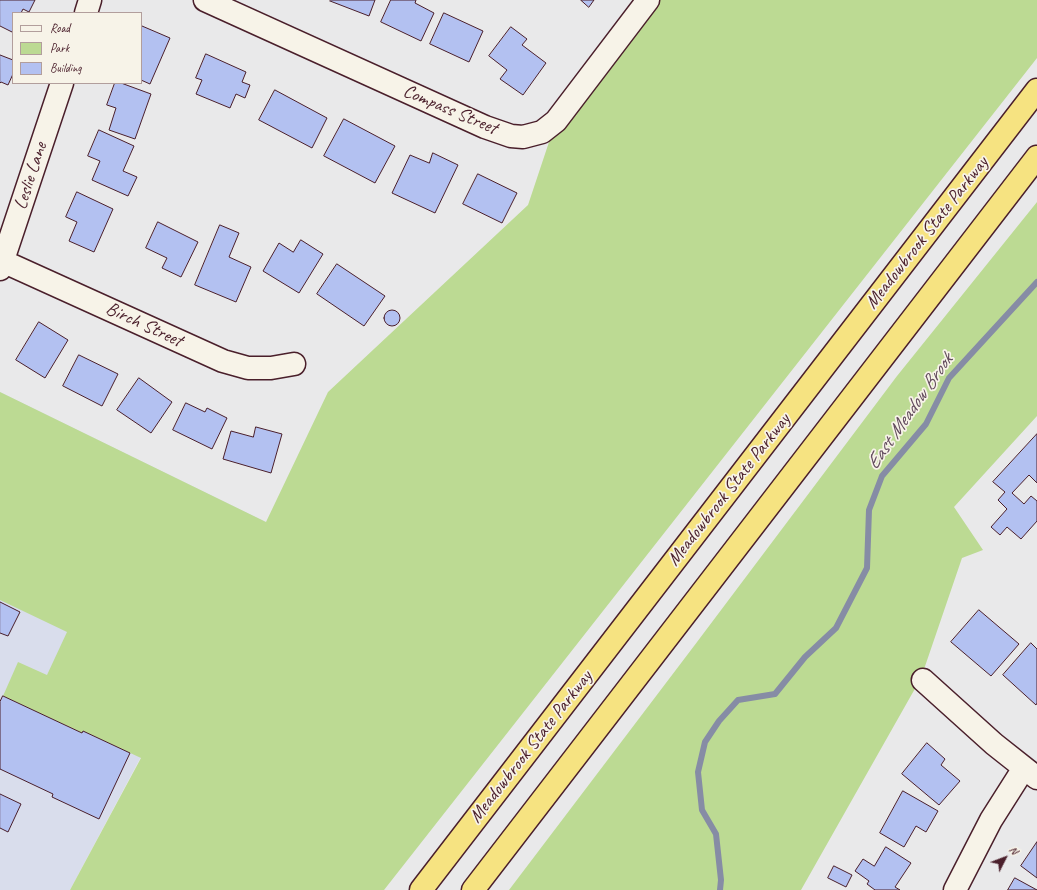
<!DOCTYPE html>
<style>
body{margin:0}
#map{position:relative;width:1037px;height:890px;overflow:hidden;background:#e9e9ea;font-family:Caveat,sans-serif}
canvas{display:block}
.legend{position:absolute;left:12px;top:12px;width:130px;height:72px;box-sizing:border-box;background:#f7f3e8;border:1px solid #b29e9c;margin:0;padding:5px 7px;list-style:none;font-size:12px;color:#4a1f2b}
.legend li{display:flex;align-items:center;gap:8px;height:20px}
.legend b{width:20px;border:1px solid #b29e9c}
.north{position:absolute;left:985px;top:838px;width:40px;height:40px;-webkit-text-stroke:3px #f7f3e8;paint-order:stroke;rotate:48deg;font-size:11px;font-weight:700;line-height:16px;text-align:center;color:#4a1f2b}
.north::after{content:'';display:block;margin:auto;width:14px;height:18px;background:#4a1f2b;clip-path:polygon(50% 0,100% 100%,50% 72%,0 100%)}
</style>
<div id="map">
<canvas width="1037" height="890"></canvas>
<ul class="legend">
<li><b style="height:5px;background:#f7f3e8"></b>Road</li>
<li><b style="height:11px;background:#bcda93"></b>Park</li>
<li><b style="height:11px;background:#b3c1f1"></b>Building</li>
</ul>
<div class="north">N</div>
</div>
<script>
const c = document.querySelector('canvas').getContext('2d');
c.lineJoin = 'round';
function fill(path, color) { c.fillStyle = color; c.fill(path, 'evenodd'); }
function strokePath(path, color, width, dash) { c.strokeStyle = color; c.lineWidth = width; c.lineCap = dash ? 'butt' : 'round'; c.setLineDash(dash || []); c.stroke(path); }
function write(font, color, halo, rows, align = 'center') {
  c.font = font + ' Caveat,sans-serif'; c.lineWidth = 3.5; c.setLineDash([]); c.textBaseline = 'middle'; c.strokeStyle = halo; c.fillStyle = color; for (const [text, x, y, turn = 0] of rows) {
    c.save(); c.translate(x, y); c.rotate((+turn || 0) * Math.PI / 180); c.textAlign = isNaN(turn) ? turn : align; if (halo) c.strokeText(text, 0, 0); c.fillText(text, 0, 0); c.restore();
  }
}
fill(new Path2D(`
 M 0,392 L 266,522 L 70,890 L 0,890 Z`), '#d9ddec');
fill(new Path2D(`
 M 648,0 L 1037,0 L 1037,58 L 384,890 L 70,890 L 141,758 L 83,731 L 82,733 L 3,696 L 18,662 L 47,675 L 67,632 L 0,600 L 0,392 L 266,522 L 328,392 L 528,205 L 556,121 Z
 M 1037,202 L 1037,416 L 954,507 L 983,550 L 962,558 L 921,678 L 801,890 L 509,890 L 694,646 L 897,376 Z`), '#bcda93');
strokePath(new Path2D(`
 M 720,890 L 721,880 L 716,834 L 702,810 L 698,772 L 705,742 L 719,721 L 738,700 L 775,694 L 805,657 L 836,628 L 867,568 L 869,510 L 882,476 L 926,424 L 949,378 L 1037,282`), '#868ca5', 6);
const building = new Path2D(`
 M 0,0 L 35,0 L 29,12 L 23,9 L 21,13 L 13,13 L 13,30 L 12,32 L 0,26 Z
 M 331,0 L 375,0 L 369,16 L 330,1 Z
 M 391,0 L 416,0 L 415,3 L 434,13 L 421,41 L 381,22 Z
 M 581,0 L 594,0 L 589,7 Z
 M 444,13 L 483,31 L 469,62 L 430,44 Z
 M 142,26 L 170,38 L 150,84 L 141,80 L 141,29 Z
 M 511,27 L 527,39 L 522,45 L 546,63 L 523,95 L 500,79 L 507,70 L 489,56 Z
 M 206,54 L 246,72 L 242,82 L 250,85 L 245,98 L 236,94 L 230,108 L 196,94 L 202,80 L 196,78 Z
 M 0,55 L 13,60 L 13,74 L 8,85 L 1,82 L 0,83 Z
 M 115,83 L 121,83 L 151,94 L 135,139 L 109,130 L 116,108 L 107,105 Z
 M 275,90 L 327,118 L 312,148 L 259,120 Z
 M 344,119 L 395,146 L 375,183 L 324,156 Z
 M 99,130 L 134,146 L 123,171 L 137,177 L 128,196 L 92,180 L 100,161 L 88,156 Z
 M 433,153 L 458,165 L 435,213 L 392,193 L 410,155 L 429,163 Z
 M 478,174 L 517,193 L 502,223 L 463,204 Z
 M 77,192 L 113,209 L 94,252 L 69,241 L 77,222 L 66,217 Z
 M 158,222 L 198,242 L 181,277 L 162,268 L 167,258 L 146,248 Z
 M 220,225 L 239,233 L 229,257 L 251,267 L 236,302 L 195,285 Z
 M 301,240 L 323,254 L 299,293 L 263,271 L 279,243 L 293,252 Z
 M 337,264 L 385,296 L 364,326 L 317,294 Z
 M384 318a8 8 0 1 1 16 0a8 8 0 1 1-16 0Z
 M 39,322 L 68,340 L 45,378 L 16,360 Z
 M 79,355 L 118,374 L 102,406 L 63,386 Z
 M 139,378 L 172,402 L 151,433 L 117,410 Z
 M 186,403 L 205,412 L 207,408 L 227,418 L 212,449 L 173,430 Z
 M 256,427 L 282,434 L 271,473 L 223,459 L 231,431 L 253,437 Z
 M 1037,434 L 1037,483 L 1029,475 L 1012,493 L 1024,504 L 1031,496 L 1037,501 L 1037,521 L 1021,539 L 1007,527 L 1000,535 L 991,527 L 1007,509 L 998,500 L 1005,492 L 993,482 Z
 M 0,602 L 20,612 L 8,636 L 0,633 Z
 M 979,610 L 1019,644 L 991,676 L 951,642 Z
 M 1031,643 L 1037,649 L 1037,703 L 1036,705 L 1003,675 Z
 M 3,696 L 82,733 L 83,731 L 130,753 L 99,819 L 52,797 L 53,794 L 0,769 L 0,702 Z
 M 927,743 L 945,759 L 941,765 L 960,781 L 939,805 L 902,774 Z
 M 903,791 L 938,811 L 926,832 L 916,826 L 904,847 L 880,833 Z
 M 0,794 L 21,804 L 8,832 L 0,828 Z
 M 1037,842 L 1037,878 L 1021,866 Z
 M 886,847 L 911,863 L 895,887 L 900,890 L 875,890 L 867,884 L 869,881 L 855,871 L 863,859 L 874,866 Z
 M 834,866 L 852,875 L 846,887 L 828,878 Z
 M 1015,878 L 1037,890 L 1008,890 Z`);
fill(building, '#b3c1f1');
strokePath(building, '#4a1f2b', 1);
const minor = new Path2D(`
 M 205,0 L 485,127 L 511,136 L 523,137 L 542,132 L 556,121 L 648,0
 M 86,13 L 90,0
 M 0,260 L 223,361 L 248,368 L 271,368 L 294,364
 M 0,269 L 62,83
 M 923,680 L 994,744 L 1037,778
 M 955,890 L 991,820 L 1024,768`);
const highway = new Path2D(`
 M 421,890 L 1037,90
 M 473,890 L 1037,157`);
strokePath(minor, '#4a1f2b', 25);
strokePath(highway, '#4a1f2b', 25);
strokePath(minor, '#f7f3e8', 22);
strokePath(highway, '#f6e381', 22);
write('19px', '#4a1f2b', '#f7f3e8', [
 ["Compass Street",450,110,23],
 ["Leslie Lane",31,176,-72],
 ["Meadowbrook State Parkway",927,233,-52],
 ["Birch Street",144,325,25],
 ["Meadowbrook State Parkway",729,490,-52],
 ["Meadowbrook State Parkway",531,747,-52]
]);
write('italic 20px', '#634c5e', '#f7f3e8', [
 ["East Meadow Brook",910,412,-55]
]);
</script>
